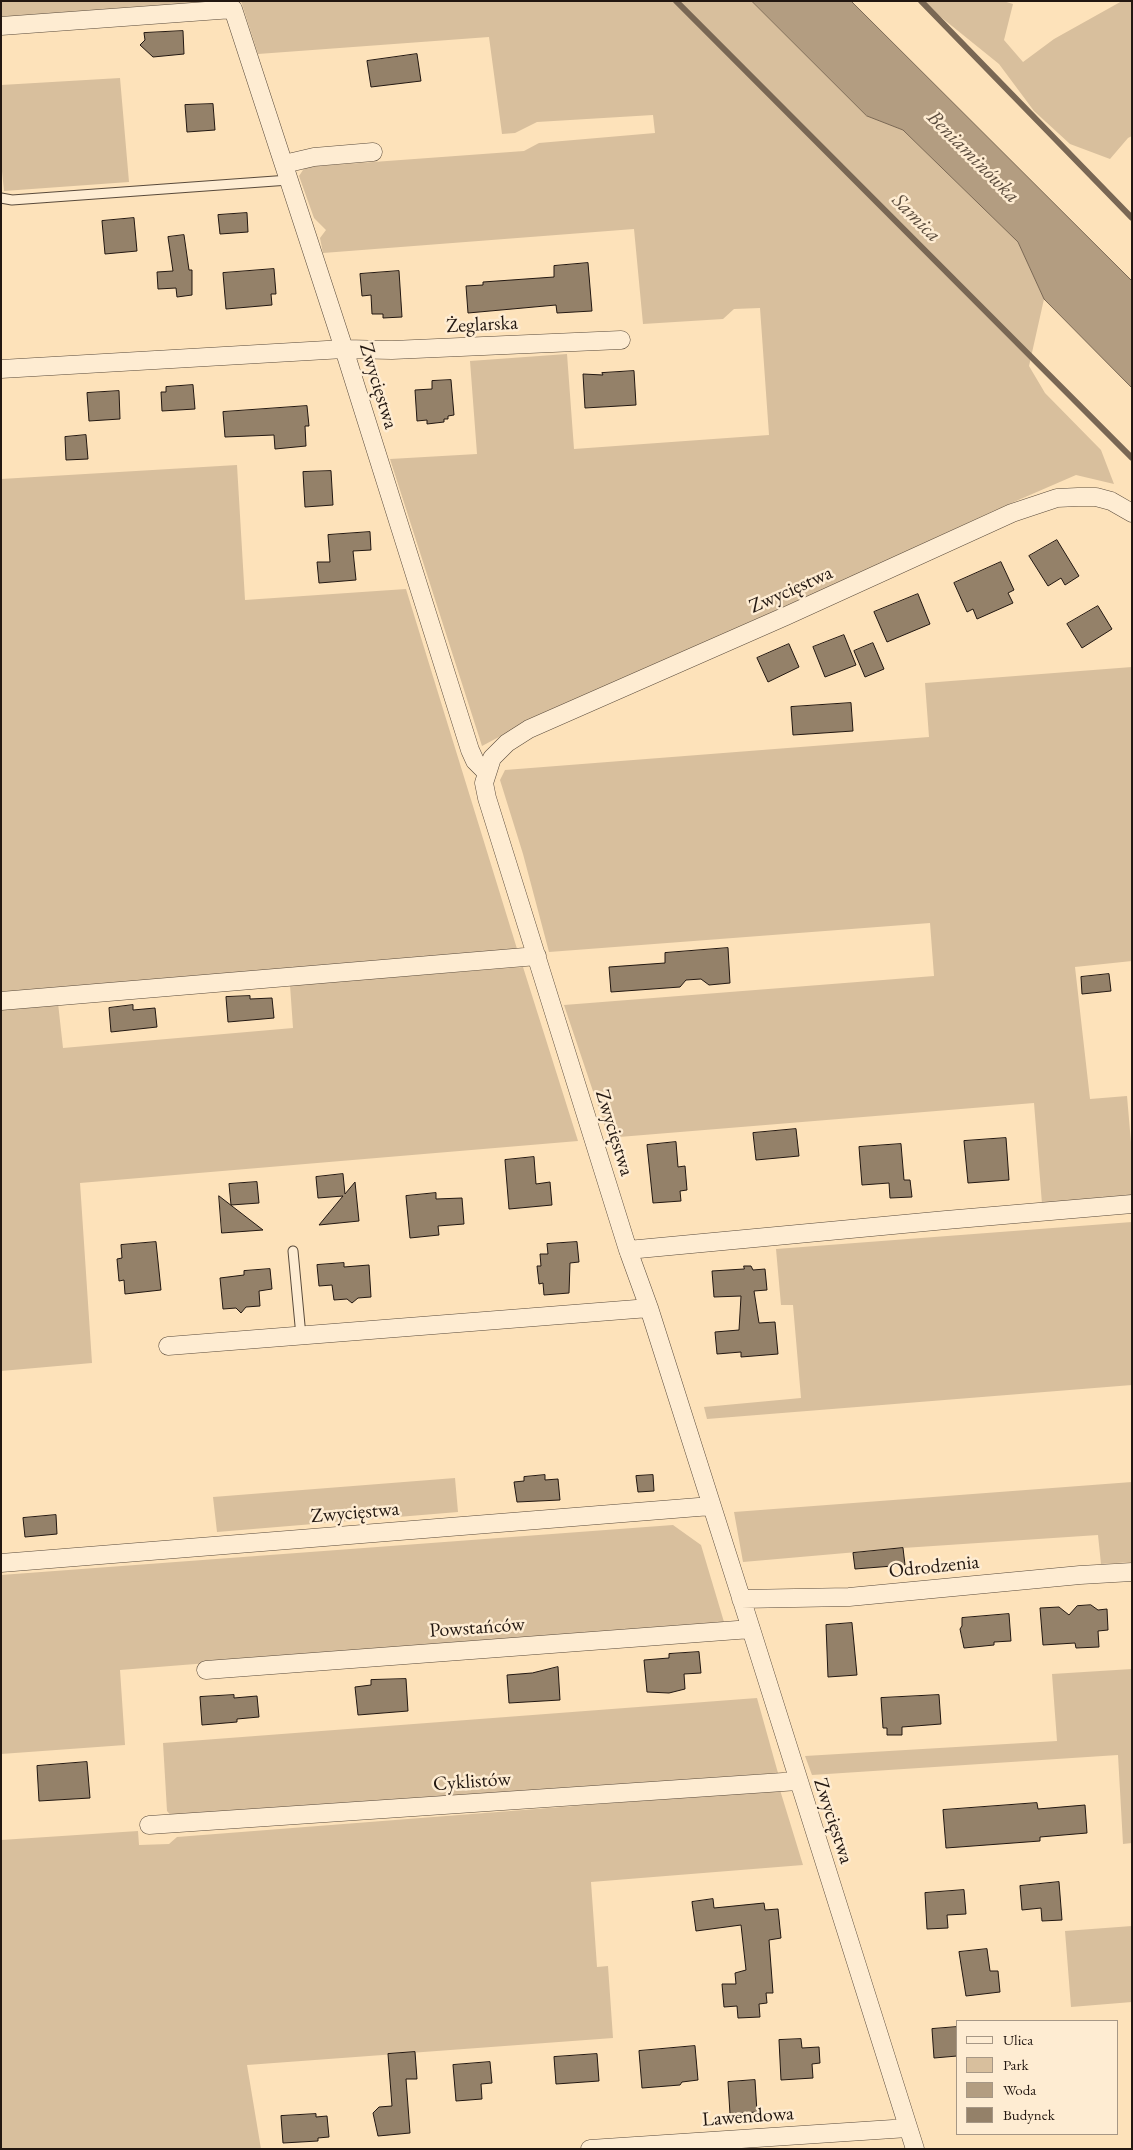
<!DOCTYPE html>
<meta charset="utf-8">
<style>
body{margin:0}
#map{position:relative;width:1133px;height:2150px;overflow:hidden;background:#fde2ba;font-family:"EB Garamond",serif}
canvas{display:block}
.frame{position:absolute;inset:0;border:2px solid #221711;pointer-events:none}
.legend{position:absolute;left:956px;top:2020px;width:162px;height:115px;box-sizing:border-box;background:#feecd2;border:1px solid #a69785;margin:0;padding:6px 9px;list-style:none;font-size:15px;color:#221711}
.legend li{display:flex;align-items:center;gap:10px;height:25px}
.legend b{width:25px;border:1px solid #a69785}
</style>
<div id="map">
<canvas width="1133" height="2150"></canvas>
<div class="frame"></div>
<ul class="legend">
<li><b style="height:6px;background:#feecd2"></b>Ulica</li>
<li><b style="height:14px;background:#d8bf9d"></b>Park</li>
<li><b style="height:14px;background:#b39d81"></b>Woda</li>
<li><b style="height:14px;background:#948169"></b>Budynek</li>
</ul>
</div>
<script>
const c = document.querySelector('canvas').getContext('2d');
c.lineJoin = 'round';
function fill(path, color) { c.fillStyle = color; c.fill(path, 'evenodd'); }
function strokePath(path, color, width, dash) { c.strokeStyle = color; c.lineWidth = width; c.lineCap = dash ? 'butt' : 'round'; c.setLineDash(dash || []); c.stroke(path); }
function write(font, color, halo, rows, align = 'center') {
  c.font = font + ' "EB Garamond",serif'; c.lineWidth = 5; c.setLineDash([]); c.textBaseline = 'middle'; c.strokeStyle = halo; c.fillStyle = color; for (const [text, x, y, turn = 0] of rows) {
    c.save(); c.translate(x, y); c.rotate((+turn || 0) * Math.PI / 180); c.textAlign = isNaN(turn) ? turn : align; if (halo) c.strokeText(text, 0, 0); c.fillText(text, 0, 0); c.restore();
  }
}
fill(new Path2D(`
 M 1,1 L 222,1 L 1,20 Z
 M 241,1 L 752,1 L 867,116 L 903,130 L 1018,242 L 1044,299 L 1029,366 L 1045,393 L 1101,450 L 1114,484 L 1076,475 L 993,511 L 864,571 L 527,722 L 482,746 L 390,459 L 477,454 L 470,361 L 567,354 L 574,449 L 769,435 L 760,308 L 734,309 L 723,319 L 643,324 L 634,229 L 323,253 L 320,238 L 326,230 L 314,218 L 299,176 L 305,167 L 524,151 L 539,143 L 655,133 L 653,115 L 537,122 L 515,133 L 502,134 L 489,37 L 258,54 Z
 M 921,1 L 1003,1 L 1013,4 L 1004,40 L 1023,62 L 1054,39 L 1122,1 L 1132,1 L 1132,136 L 1128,138 L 1110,159 L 1070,144 L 1034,111 L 999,64 Z
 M 120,78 L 129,182 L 4,191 L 1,161 L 1,85 Z
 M 237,465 L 245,600 L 406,589 L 518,952 L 1,994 L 1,479 Z
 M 1132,667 L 1132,961 L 1075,967 L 1090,1099 L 1127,1096 L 1132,1154 L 1132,1196 L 1042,1204 L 1034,1103 L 619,1137 L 605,1127 L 564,1005 L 934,976 L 930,923 L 549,952 L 523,854 L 500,780 L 505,770 L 929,737 L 925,683 Z
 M 523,967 L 578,1141 L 80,1183 L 92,1363 L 1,1371 L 1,1008 L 58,1003 L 63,1048 L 293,1028 L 290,985 Z
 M 1132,1222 L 1132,1385 L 707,1419 L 704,1407 L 801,1398 L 793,1305 L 781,1305 L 776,1249 Z
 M 455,1478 L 458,1512 L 217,1532 L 213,1497 Z
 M 1132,1482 L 1132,1562 L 1101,1564 L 1098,1535 L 903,1548 L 743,1562 L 734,1512 Z
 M 673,1525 L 701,1545 L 724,1622 L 120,1670 L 125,1745 L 1,1754 L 1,1575 Z
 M 1132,1669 L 1132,1843 L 1123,1844 L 1118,1755 L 812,1775 L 805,1756 L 1057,1741 L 1052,1674 Z
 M 757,1698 L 778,1773 L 173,1818 L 167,1811 L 163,1743 Z
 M 780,1790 L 803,1865 L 591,1882 L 597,1967 L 608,1966 L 613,2038 L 247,2065 L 261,2149 L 1,2149 L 1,1840 L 138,1831 L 139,1845 L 169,1844 L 177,1837 Z
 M 1132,1926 L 1132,2002 L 1071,2007 L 1065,1931 Z`), '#d8bf9d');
const water = new Path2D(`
 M 752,1 L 851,1 L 1132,281 L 1132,388 L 1044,299 L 1018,242 L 903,130 L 867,116 Z`);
fill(water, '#b39d81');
strokePath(water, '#796754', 1);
strokePath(new Path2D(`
 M 676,1 L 1132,458
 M 921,1 L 1132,218`), '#796754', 6);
const building = new Path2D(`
 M 183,31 L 184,54 L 153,57 L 140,45 L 145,40 L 144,33 Z
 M 417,54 L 421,81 L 371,87 L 367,61 Z
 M 213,104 L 215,130 L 187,132 L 185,105 Z
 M 247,213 L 248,232 L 220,234 L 218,215 Z
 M 134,218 L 137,251 L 105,254 L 102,221 Z
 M 184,235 L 189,270 L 192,270 L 192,295 L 177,297 L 176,288 L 158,289 L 157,272 L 173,271 L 168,237 Z
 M 588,263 L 592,311 L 557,313 L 556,305 L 468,313 L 466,286 L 483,285 L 483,282 L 554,277 L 554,266 Z
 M 274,269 L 276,294 L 271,294 L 272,305 L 226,309 L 223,273 Z
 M 399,271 L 402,317 L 383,318 L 383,314 L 372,314 L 371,295 L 362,296 L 360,274 Z
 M 634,371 L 636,405 L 585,408 L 583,374 L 603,375 L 602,373 Z
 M 451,380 L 454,415 L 448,416 L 448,419 L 444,419 L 444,422 L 427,424 L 427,420 L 417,421 L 415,390 L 432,389 L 432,381 Z
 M 193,385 L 195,409 L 162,411 L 161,392 L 166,392 L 166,387 Z
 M 119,391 L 120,419 L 89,421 L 87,393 Z
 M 307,406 L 309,426 L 305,426 L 306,446 L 275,449 L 274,435 L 225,437 L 223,412 Z
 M 86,435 L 88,459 L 66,460 L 65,437 Z
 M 331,471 L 333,505 L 305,507 L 303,472 Z
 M 370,532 L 371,550 L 353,551 L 356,580 L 319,583 L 317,562 L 330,562 L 328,535 Z
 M 1057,540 L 1079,576 L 1065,585 L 1061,578 L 1048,586 L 1029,556 Z
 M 1001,562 L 1014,590 L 1008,593 L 1013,603 L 977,619 L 973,609 L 967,612 L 954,583 Z
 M 918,594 L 930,624 L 887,642 L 874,612 Z
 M 1098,606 L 1112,629 L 1082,648 L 1067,624 Z
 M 844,635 L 856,665 L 825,677 L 813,647 Z
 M 873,643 L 884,669 L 865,677 L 854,651 Z
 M 789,644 L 799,667 L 768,682 L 757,658 Z
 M 851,703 L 853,731 L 793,735 L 791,707 Z
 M 728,948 L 730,983 L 709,985 L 701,979 L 686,980 L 680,987 L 611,992 L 609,967 L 665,963 L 665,953 Z
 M 1109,974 L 1111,991 L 1082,994 L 1081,977 Z
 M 250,996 L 250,999 L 272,998 L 274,1018 L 228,1022 L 226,997 Z
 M 133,1005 L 133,1010 L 155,1008 L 157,1027 L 111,1032 L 109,1008 Z
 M 796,1129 L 799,1156 L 756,1160 L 753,1133 Z
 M 1006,1138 L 1009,1180 L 968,1183 L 964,1141 Z
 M 676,1142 L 678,1167 L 685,1166 L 687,1190 L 680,1191 L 681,1201 L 653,1203 L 647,1145 Z
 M 901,1144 L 904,1180 L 910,1180 L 912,1197 L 890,1198 L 889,1183 L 862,1185 L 859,1147 Z
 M 534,1157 L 536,1184 L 550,1182 L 552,1205 L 509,1209 L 505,1160 Z
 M 343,1174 L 345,1194 L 355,1182 L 359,1221 L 319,1225 L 343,1196 L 318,1198 L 316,1177 Z
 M 257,1182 L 259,1203 L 231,1205 L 229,1184 Z
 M 436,1193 L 436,1199 L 462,1198 L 464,1224 L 438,1226 L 439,1235 L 410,1238 L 406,1196 Z
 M 219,1196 L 263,1230 L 222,1233 Z
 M 156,1242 L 161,1290 L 125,1294 L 124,1280 L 119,1281 L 117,1259 L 122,1258 L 121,1245 Z
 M 577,1242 L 579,1262 L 570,1263 L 569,1293 L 544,1295 L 543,1283 L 539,1284 L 537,1266 L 541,1266 L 540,1254 L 548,1254 L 547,1244 Z
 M 344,1263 L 344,1267 L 369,1265 L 371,1297 L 358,1298 L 352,1303 L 347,1299 L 334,1300 L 332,1285 L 319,1286 L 317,1265 Z
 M 744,1266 L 751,1266 L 753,1270 L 765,1269 L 767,1290 L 754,1291 L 759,1323 L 775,1322 L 778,1354 L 741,1357 L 741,1352 L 717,1354 L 715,1332 L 739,1330 L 741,1296 L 714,1297 L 712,1271 L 744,1269 Z
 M 270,1269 L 272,1289 L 259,1291 L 260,1306 L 246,1307 L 241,1313 L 236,1308 L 223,1309 L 220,1278 L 244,1275 L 244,1271 Z
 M 545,1475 L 545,1480 L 558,1479 L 560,1500 L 517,1502 L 514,1482 L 524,1481 L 524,1477 Z
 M 653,1475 L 654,1491 L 638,1492 L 636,1476 Z
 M 56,1515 L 57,1534 L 25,1537 L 23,1518 Z
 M 903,1548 L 905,1565 L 855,1569 L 853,1553 Z
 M 1091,1605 L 1098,1610 L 1107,1609 L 1108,1630 L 1098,1631 L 1099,1647 L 1076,1648 L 1075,1643 L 1043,1645 L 1040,1608 L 1059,1607 L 1069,1615 L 1077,1606 Z
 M 1009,1614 L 1011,1641 L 994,1642 L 994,1645 L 964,1648 L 960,1629 L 962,1626 L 962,1618 Z
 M 852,1623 L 857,1675 L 828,1677 L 826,1625 Z
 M 699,1652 L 701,1673 L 684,1674 L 685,1689 L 669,1693 L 647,1692 L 644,1660 L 669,1658 L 669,1654 Z
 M 558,1667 L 560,1700 L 509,1703 L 507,1675 L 532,1673 Z
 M 406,1679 L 408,1711 L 358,1715 L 355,1687 L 371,1685 L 371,1680 Z
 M 234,1695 L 234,1698 L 257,1696 L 259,1717 L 237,1719 L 237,1722 L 202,1725 L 200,1697 Z
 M 939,1695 L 941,1724 L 902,1727 L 902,1735 L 887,1735 L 887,1728 L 883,1728 L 881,1698 Z
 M 87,1762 L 90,1798 L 39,1801 L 37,1766 Z
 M 1037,1803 L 1038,1809 L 1085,1805 L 1087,1833 L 1040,1837 L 1040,1841 L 946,1848 L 943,1810 Z
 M 1059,1882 L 1062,1920 L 1042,1921 L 1041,1908 L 1022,1910 L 1020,1886 Z
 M 964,1890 L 966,1914 L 947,1915 L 948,1928 L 927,1929 L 925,1893 Z
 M 713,1899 L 714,1908 L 764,1903 L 765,1910 L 778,1909 L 781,1938 L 769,1940 L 773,1993 L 766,1993 L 767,2003 L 759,2004 L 760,2017 L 738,2018 L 737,2006 L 724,2007 L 722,1984 L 736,1984 L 735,1973 L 746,1970 L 741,1925 L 696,1931 L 692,1902 Z
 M 987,1949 L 990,1971 L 998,1971 L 1000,1992 L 966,1996 L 959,1952 Z
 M 957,2027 L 957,2056 L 934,2058 L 932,2029 Z
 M 801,2039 L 802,2048 L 819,2047 L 820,2063 L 812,2064 L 813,2078 L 781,2080 L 779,2040 Z
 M 695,2046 L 698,2080 L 682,2082 L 680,2085 L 642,2088 L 639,2051 Z
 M 415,2052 L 417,2079 L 406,2079 L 410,2133 L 378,2136 L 373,2113 L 379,2107 L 392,2106 L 388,2054 Z
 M 597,2054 L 599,2081 L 556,2084 L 554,2057 Z
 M 490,2062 L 492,2083 L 481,2084 L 482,2099 L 456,2101 L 453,2065 Z
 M 755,2080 L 757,2112 L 730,2114 L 728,2082 Z
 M 316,2114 L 316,2117 L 327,2116 L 329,2137 L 318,2138 L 318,2141 L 283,2143 L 281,2116 Z`);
fill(building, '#948169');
strokePath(building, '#221711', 1);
const lane = new Path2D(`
 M 1,198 L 12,200 L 289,180
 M 293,1251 L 301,1336`);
const street = new Path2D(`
 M 1,26 L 233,9 L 344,349 L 470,750 L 475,761 L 486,772
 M 284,164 L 314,157 L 373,152
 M 1,369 L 344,349 L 392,350 L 621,340
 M 1,1001 L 537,956
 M 628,1250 L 946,1220 L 1132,1204
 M 168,1346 L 649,1308
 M 1,1563 L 711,1506
 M 741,1599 L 849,1597 L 1080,1575 L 1132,1572
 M 206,1670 L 751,1629
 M 149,1825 L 798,1781
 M 590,2149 L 908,2128
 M 915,2149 L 751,1629 L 649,1308 L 628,1250 L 487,798 L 484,783 L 492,758 L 507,743 L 529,729 L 786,616 L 1012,513 L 1057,498 L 1078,497 L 1096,497 L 1111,501 L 1132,513`);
strokePath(lane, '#594a3b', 11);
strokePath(street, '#594a3b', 19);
strokePath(lane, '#feecd2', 9);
strokePath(street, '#feecd2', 18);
write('20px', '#221711', '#feecd2', [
 ["Żeglarska",482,325,-3],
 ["Zwycięstwa",378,386,73],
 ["Zwycięstwa",791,590,-24],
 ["Zwycięstwa",614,1133,73],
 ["Zwycięstwa",355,1513,-5],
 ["Odrodzenia",934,1567,-6],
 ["Powstańców",477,1628,-4],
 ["Cyklistów",472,1782,-4],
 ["Zwycięstwa",833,1821,72],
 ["Lawendowa",748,2117,-4]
]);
write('italic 21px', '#5c4d3e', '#feecd2', [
 ["Beniaminówka",973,157,45],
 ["Samica",916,218,45]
]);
</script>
